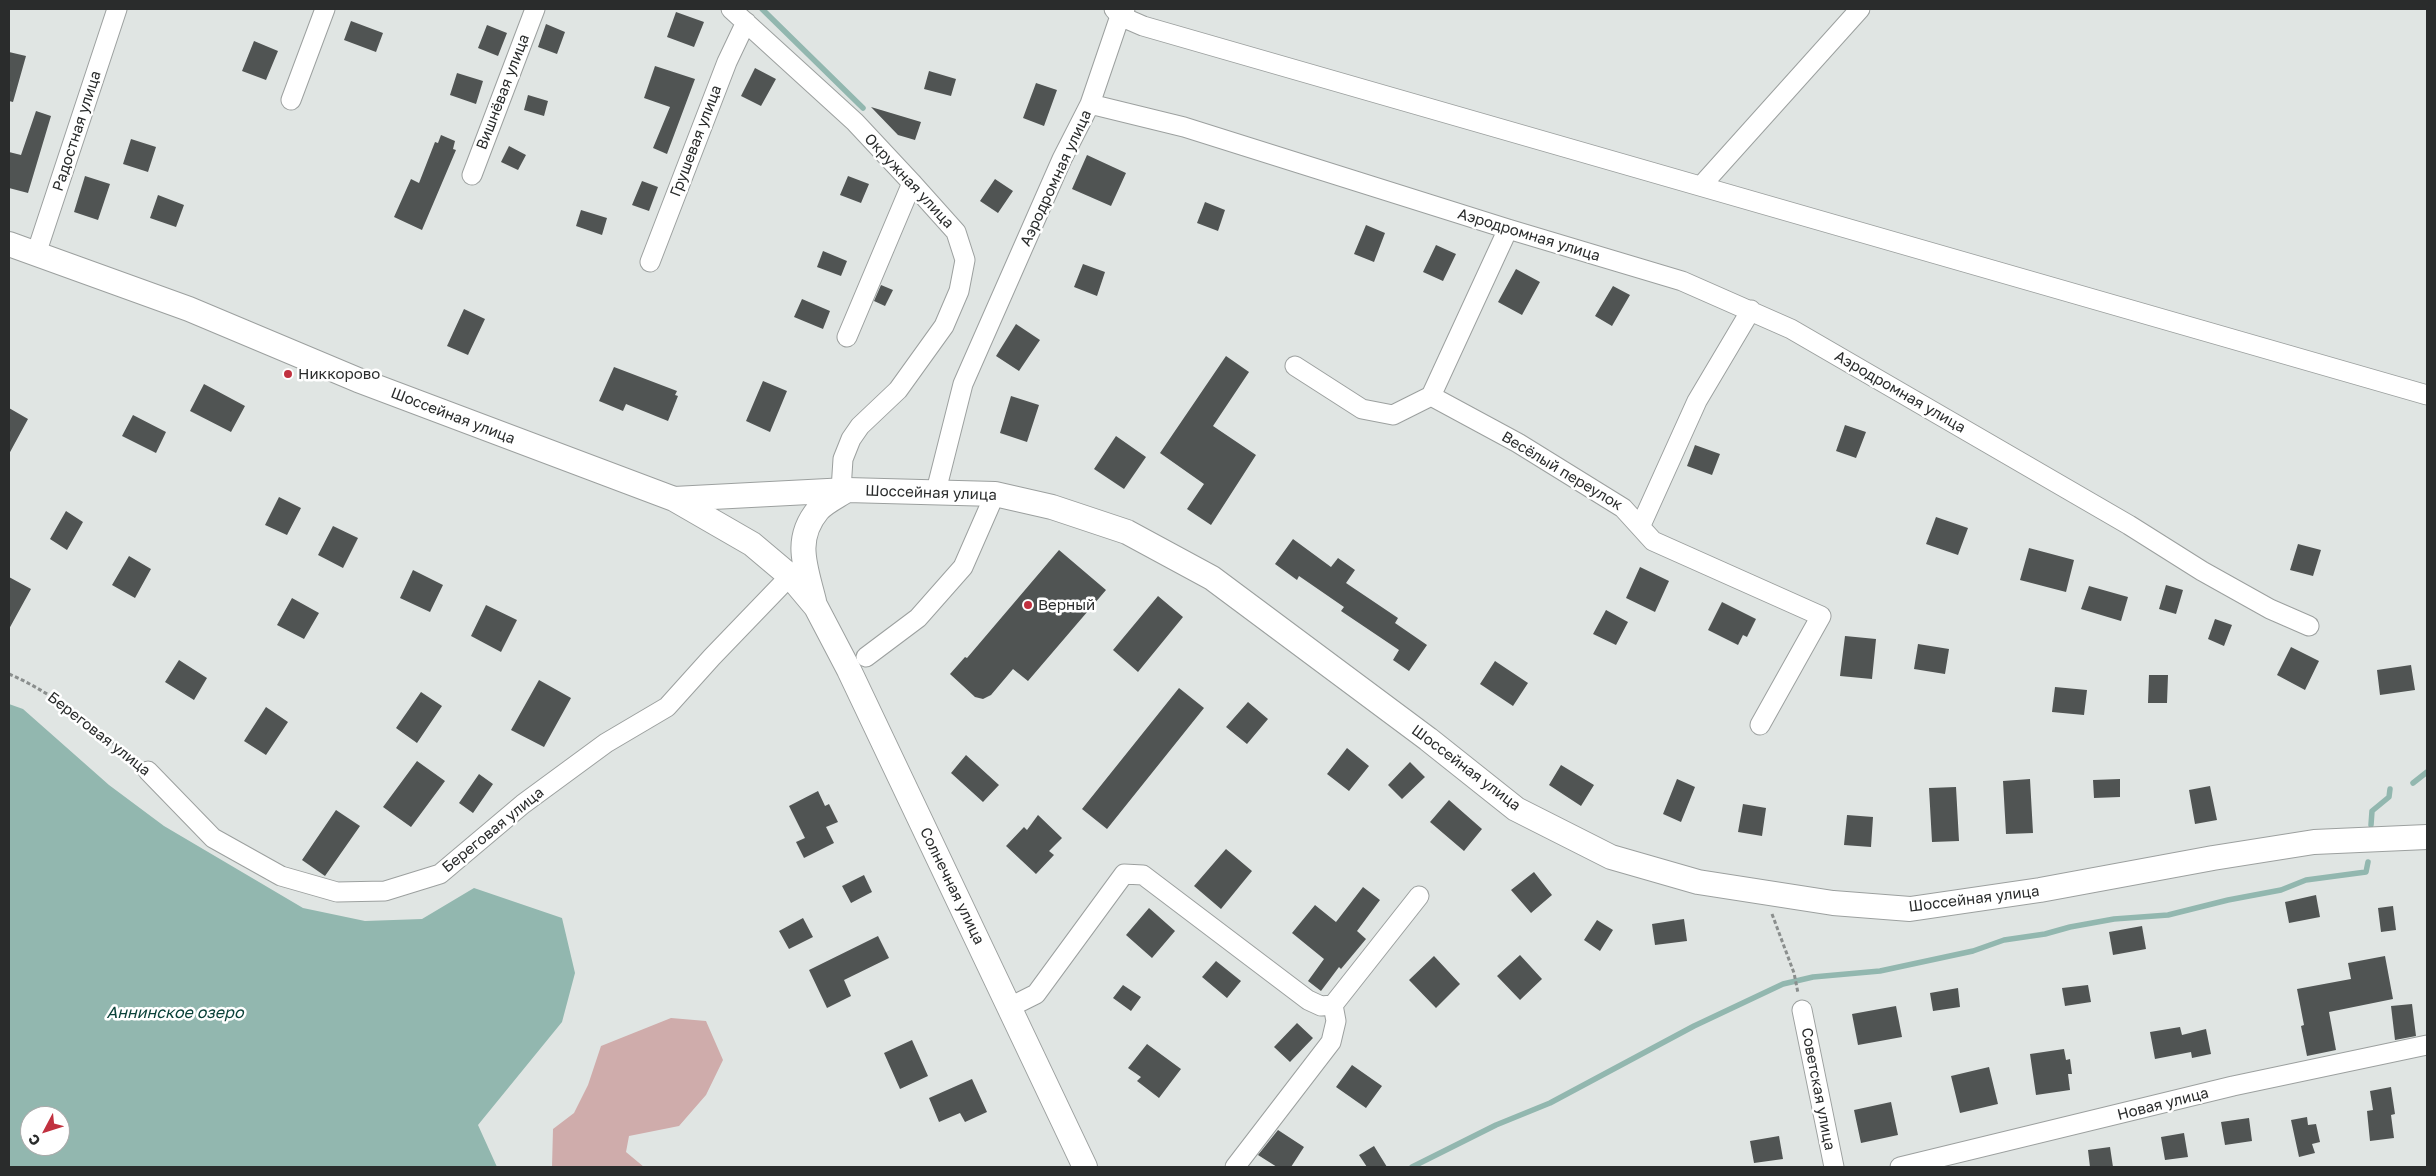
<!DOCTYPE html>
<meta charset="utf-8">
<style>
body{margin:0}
#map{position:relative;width:2436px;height:1176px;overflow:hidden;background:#e0e5e3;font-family:"Golos Text",sans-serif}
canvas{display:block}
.frame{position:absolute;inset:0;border:10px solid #2a2c2c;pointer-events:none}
.north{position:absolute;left:20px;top:1106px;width:50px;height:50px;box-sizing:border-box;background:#fff;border:1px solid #aaabab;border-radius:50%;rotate:230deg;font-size:14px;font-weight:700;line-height:20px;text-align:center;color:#2a2c2c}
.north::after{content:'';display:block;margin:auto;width:18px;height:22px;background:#c1313f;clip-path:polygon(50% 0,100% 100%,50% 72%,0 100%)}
</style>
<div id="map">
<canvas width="2436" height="1176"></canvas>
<div class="frame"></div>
<div class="north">С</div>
</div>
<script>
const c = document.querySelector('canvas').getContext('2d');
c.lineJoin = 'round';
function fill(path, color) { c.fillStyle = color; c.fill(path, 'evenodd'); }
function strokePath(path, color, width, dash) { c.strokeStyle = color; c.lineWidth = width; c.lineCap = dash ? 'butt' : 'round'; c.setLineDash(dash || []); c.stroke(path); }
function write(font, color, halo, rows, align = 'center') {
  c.font = font + ' "Golos Text",sans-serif'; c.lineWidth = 5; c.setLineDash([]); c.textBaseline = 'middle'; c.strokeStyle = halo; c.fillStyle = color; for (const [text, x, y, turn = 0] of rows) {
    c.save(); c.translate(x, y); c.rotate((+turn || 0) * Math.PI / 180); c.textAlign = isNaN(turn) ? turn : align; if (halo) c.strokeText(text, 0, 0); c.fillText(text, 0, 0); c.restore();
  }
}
fill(new Path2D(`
 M 671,1018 L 706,1021 L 723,1060 L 706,1095 L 679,1126 L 629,1136 L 626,1152 L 644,1167 L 552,1167 L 553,1129 L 574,1113 L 588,1085 L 601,1046 Z`), '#cfacab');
fill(new Path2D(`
 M 9,704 L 23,709 L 109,785 L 164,826 L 303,908 L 365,921 L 422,919 L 474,888 L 562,918 L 575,973 L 562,1022 L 478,1125 L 497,1167 L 9,1167 ZM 30,1116 L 60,1116 L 60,1146 L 30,1146 Z`), '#92b7af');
strokePath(new Path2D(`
 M 762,9 L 863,108
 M 2413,783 L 2427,772
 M 2371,825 L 2372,811 L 2389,797 L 2390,789
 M 1412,1167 L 1496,1125 L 1550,1103 L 1694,1026 L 1783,984 L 1813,977 L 1880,971 L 1973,951 L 2004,940 L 2045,934 L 2070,927 L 2114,919 L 2168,915 L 2228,900 L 2281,890 L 2306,880 L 2366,872 L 2368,862`), '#92b7af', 5.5);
fill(new Path2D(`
 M 676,12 L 704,22 L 694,47 L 667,37 Z
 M 351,21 L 383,33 L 376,52 L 344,40 Z
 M 546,24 L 565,32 L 557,54 L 538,47 Z
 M 487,25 L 507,33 L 498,56 L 478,48 Z
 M 254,41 L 278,51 L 266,80 L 242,71 Z
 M 9,52 L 26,56 L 13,102 L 9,101 Z
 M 655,66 L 695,79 L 667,154 L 653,148 L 670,107 L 644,98 Z
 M 755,68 L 776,79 L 761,106 L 741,96 Z
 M 929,71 L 956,79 L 951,96 L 924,89 Z
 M 457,73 L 483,81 L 476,104 L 450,95 Z
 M 1036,83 L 1057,90 L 1044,126 L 1023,118 Z
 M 528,95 L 548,101 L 544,116 L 524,110 Z
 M 871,107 L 921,122 L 915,140 L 898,135 Z
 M 36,111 L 51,116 L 28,193 L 9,188 L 9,152 L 21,155 Z
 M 441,135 L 455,141 L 453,149 L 456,150 L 422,230 L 394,217 L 411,179 L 419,183 L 435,142 L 438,143 Z
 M 131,139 L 156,147 L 148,172 L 123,164 Z
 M 509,146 L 526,155 L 518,170 L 501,162 Z
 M 1087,155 L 1126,173 L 1111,206 L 1072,189 Z
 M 85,176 L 110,184 L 98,220 L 74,212 Z
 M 848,176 L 869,184 L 861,203 L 840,195 Z
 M 995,179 L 1013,191 L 998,213 L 980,201 Z
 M 642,181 L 658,187 L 649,211 L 632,205 Z
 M 158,195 L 184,205 L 176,227 L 150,218 Z
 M 1205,202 L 1225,210 L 1218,231 L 1197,223 Z
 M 581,210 L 607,218 L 602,235 L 576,226 Z
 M 1366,225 L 1385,233 L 1374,262 L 1354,254 Z
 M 1436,245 L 1456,254 L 1443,281 L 1423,272 Z
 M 823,251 L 847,261 L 841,276 L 817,267 Z
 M 1083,264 L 1105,272 L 1097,296 L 1074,287 Z
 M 1516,269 L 1540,282 L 1522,315 L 1498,302 Z
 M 881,285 L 893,290 L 885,306 L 874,301 Z
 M 1613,286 L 1630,295 L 1612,326 L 1595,316 Z
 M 802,299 L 830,311 L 823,329 L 794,317 Z
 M 464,309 L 485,319 L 468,355 L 447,346 Z
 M 1016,324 L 1040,340 L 1019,371 L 996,356 Z
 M 1226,356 L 1249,372 L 1213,426 L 1256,455 L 1211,525 L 1187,509 L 1204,484 L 1160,453 Z
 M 614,367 L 677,391 L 675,395 L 678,396 L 668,421 L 626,404 L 623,411 L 599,401 Z
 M 763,381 L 787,391 L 770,432 L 746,421 Z
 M 204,384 L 245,406 L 231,432 L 190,411 Z
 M 1011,396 L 1039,405 L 1027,442 L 1000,433 Z
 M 9,408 L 28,419 L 9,454 Z
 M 133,415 L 166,432 L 156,453 L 122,436 Z
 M 1845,425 L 1866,432 L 1856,458 L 1836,451 Z
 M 1116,436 L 1146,457 L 1124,489 L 1094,469 Z
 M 1695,445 L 1720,454 L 1712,475 L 1687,466 Z
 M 279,497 L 301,508 L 287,535 L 265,525 Z
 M 66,511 L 83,522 L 67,550 L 50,539 Z
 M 1936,517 L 1968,528 L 1958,555 L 1926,544 Z
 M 333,526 L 358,538 L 343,568 L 318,555 Z
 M 1293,539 L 1331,567 L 1338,558 L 1355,570 L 1346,583 L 1398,618 L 1395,623 L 1427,645 L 1409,671 L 1393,660 L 1399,650 L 1341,611 L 1344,607 L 1299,576 L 1297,580 L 1275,564 Z
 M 2298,544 L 2321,550 L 2313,576 L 2290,570 Z
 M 2029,548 L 2074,560 L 2066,592 L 2020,580 Z
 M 1059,550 L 1106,590 L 1028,681 L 1013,669 L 991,695 L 983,699 L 975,697 L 950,674 L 965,657 L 967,658 Z
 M 129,556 L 151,569 L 135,598 L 112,585 Z
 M 1640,567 L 1669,581 L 1655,612 L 1626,598 Z
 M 413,570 L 443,585 L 430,612 L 400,598 Z
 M 9,577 L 31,589 L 9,629 Z
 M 2166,585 L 2183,590 L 2176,614 L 2159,609 Z
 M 2089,586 L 2128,597 L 2121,621 L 2081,609 Z
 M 1158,596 L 1183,617 L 1138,672 L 1113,650 Z
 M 292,598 L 319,613 L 304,639 L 277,625 Z
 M 1722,602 L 1756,619 L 1747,637 L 1743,635 L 1738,645 L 1708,630 Z
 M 486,605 L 517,620 L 501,652 L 471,636 Z
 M 1606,610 L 1628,622 L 1616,645 L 1593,634 Z
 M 2215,619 L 2232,625 L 2224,646 L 2208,639 Z
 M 1845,636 L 1876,639 L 1872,679 L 1840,676 Z
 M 1918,644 L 1949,649 L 1945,674 L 1914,669 Z
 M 2291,647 L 2319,661 L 2305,690 L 2277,675 Z
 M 179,660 L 207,678 L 194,700 L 165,682 Z
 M 1495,661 L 1528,683 L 1513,706 L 1480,684 Z
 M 2411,665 L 2415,690 L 2380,695 L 2377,670 Z
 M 2149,675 L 2168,675 L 2167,703 L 2148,703 Z
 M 539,680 L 571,698 L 544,747 L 511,730 Z
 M 2055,687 L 2087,690 L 2084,715 L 2052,712 Z
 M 1179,688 L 1204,708 L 1107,829 L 1082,809 Z
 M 421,692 L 442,706 L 417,743 L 396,728 Z
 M 1248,702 L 1268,719 L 1247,744 L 1226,727 Z
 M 266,707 L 288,722 L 266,755 L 244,741 Z
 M 1347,748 L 1369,766 L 1349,791 L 1327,774 Z
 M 966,755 L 999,785 L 983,802 L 951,773 Z
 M 417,761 L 445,781 L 411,827 L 383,807 Z
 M 1410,762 L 1425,777 L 1402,799 L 1388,785 Z
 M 1561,765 L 1594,785 L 1581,806 L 1549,785 Z
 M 479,774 L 493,784 L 473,813 L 459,803 Z
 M 1677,779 L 1695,787 L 1681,822 L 1663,814 Z
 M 2030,779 L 2033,833 L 2006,834 L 2003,781 Z
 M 2120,779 L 2120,797 L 2094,798 L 2093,780 Z
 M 2210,786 L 2217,820 L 2195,824 L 2189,790 Z
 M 1956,787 L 1959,841 L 1932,842 L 1929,788 Z
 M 818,791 L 825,806 L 829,804 L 838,822 L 826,827 L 834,843 L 804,858 L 796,842 L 805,838 L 789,806 Z
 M 1449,800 L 1482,829 L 1464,851 L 1430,822 Z
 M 1743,804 L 1766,808 L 1762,836 L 1738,832 Z
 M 336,810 L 360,826 L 325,876 L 302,860 Z
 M 1038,815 L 1062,838 L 1049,851 L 1054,855 L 1036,874 L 1006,846 L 1024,827 L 1027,830 Z
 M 1847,815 L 1873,817 L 1871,847 L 1844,845 Z
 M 1226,849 L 1252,871 L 1221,909 L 1194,886 Z
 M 1534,872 L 1552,895 L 1531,913 L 1511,890 Z
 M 864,875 L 872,892 L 851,903 L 842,886 Z
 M 1363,887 L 1380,900 L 1357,931 L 1366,939 L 1341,969 L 1339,967 L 1321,991 L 1308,981 L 1324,959 L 1292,933 L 1315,905 L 1336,922 Z
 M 2316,895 L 2320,917 L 2289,923 L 2285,902 Z
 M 2393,906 L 2396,930 L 2381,932 L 2378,908 Z
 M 1149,908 L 1175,931 L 1152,958 L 1126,935 Z
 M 803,918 L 813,937 L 789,949 L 779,931 Z
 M 1684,919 L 1687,941 L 1655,945 L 1652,924 Z
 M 1597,920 L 1613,930 L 1600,951 L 1584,940 Z
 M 2142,926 L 2146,949 L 2113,955 L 2109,932 Z
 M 878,936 L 889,958 L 844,980 L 851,996 L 827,1008 L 809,970 Z
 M 1520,955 L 1542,979 L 1520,1000 L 1497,976 Z
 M 1434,956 L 1460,984 L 1436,1008 L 1409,980 Z
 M 2385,956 L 2393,999 L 2329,1012 L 2336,1050 L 2307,1056 L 2301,1026 L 2304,1025 L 2297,989 L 2351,979 L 2348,963 Z
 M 1216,961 L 1241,981 L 1227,998 L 1202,977 Z
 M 1123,985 L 1141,997 L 1131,1011 L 1113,998 Z
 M 2088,985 L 2091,1002 L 2065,1006 L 2062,988 Z
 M 1958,988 L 1960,1007 L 1933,1011 L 1930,993 Z
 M 2412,1004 L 2416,1036 L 2395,1040 L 2391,1006 Z
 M 1896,1006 L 1902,1037 L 1858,1045 L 1852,1014 Z
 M 1297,1023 L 1313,1038 L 1290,1062 L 1274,1047 Z
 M 2180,1027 L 2182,1035 L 2206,1029 L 2211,1054 L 2192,1058 L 2191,1052 L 2155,1059 L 2150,1032 Z
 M 912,1040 L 928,1076 L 900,1089 L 884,1053 Z
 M 1147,1044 L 1181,1069 L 1159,1098 L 1137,1081 L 1141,1077 L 1128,1068 Z
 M 2064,1049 L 2066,1060 L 2070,1059 L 2072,1074 L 2068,1074 L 2070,1090 L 2036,1095 L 2030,1054 Z
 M 1352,1065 L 1382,1086 L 1366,1108 L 1336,1087 Z
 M 1989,1067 L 1998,1104 L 1960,1113 L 1951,1076 Z
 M 972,1079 L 987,1112 L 965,1122 L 960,1113 L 939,1122 L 929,1098 Z
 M 2391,1087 L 2395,1114 L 2391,1115 L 2394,1138 L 2370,1141 L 2367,1111 L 2373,1110 L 2370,1091 Z
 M 1891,1102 L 1898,1135 L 1861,1143 L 1854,1110 Z
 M 2307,1117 L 2308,1125 L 2316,1124 L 2320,1142 L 2312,1144 L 2315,1153 L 2299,1157 L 2291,1120 Z
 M 2249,1118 L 2252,1141 L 2225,1145 L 2221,1122 Z
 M 1278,1130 L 1304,1147 L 1291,1167 L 1277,1167 L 1258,1155 Z
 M 2184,1133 L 2188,1157 L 2165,1160 L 2161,1137 Z
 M 1779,1136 L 1783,1159 L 1754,1163 L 1750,1141 Z
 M 1374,1146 L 1387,1167 L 1367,1167 L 1359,1155 Z
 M 2110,1147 L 2113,1167 L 2090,1167 L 2088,1150 Z`), '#505453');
const minor = new Path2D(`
 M 731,9 L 855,122 L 912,183 L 956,232 L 965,260 L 959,291 L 944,326 L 898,390 L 860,426 L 851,439 L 843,459 L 841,490
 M 1114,9 L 1120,16 L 1143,26 L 2427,395
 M 291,100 L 325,9
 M 1090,104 L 1184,127 L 1508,229 L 1682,281 L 1791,329 L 2129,525 L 2202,571 L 2270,609 L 2309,626
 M 472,175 L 535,9
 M 1701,186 L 1860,9
 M 36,254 L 117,9
 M 650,262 L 727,62 L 746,22
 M 847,337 L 912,183
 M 1295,366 L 1362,409 L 1393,415 L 1431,396 L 1518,443 L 1623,508 L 1653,541 L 1821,616 L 1760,725
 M 1431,396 L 1508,229
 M 936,491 L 963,384 L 1062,159 L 1090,104 L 1120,16 L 1125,9
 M 1641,525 L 1697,401 L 1751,310
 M 866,657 L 918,618 L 963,567 L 995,494
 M 148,771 L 213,838 L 281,876 L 337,892 L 385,891 L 440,874 L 523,804 L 606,743 L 667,707 L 712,657 L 790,576
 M 1010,1007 L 1036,994 L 1124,874 L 1143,875 L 1308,1000 L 1321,1006 L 1333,1005 L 1419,896
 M 1802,1010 L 1834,1167
 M 1235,1167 L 1331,1042 L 1336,1021 L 1333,1005
 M 1900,1167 L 2233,1086 L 2427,1045`);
const major = new Path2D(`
 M 9,244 L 189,309 L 358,380 L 674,499 L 752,544 L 790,576 L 816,607 L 849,670 L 1085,1167
 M 674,499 L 847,490 L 995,494 L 1052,507 L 1127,532 L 1212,578 L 1428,739 L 1516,809 L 1611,857 L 1698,882 L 1833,903 L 1910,909 L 2040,890 L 2213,858 L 2314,842 L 2427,837
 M 814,601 C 806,568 793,540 818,510 C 825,502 838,496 847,490`);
strokePath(minor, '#9ca09f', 21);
strokePath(major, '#9ca09f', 26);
strokePath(new Path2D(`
 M 9,674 C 56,694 94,728 134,760
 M 1772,914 L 1794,973 L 1798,993`), '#8a8e8d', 3, [4, 2.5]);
strokePath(minor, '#fff', 19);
strokePath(major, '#fff', 24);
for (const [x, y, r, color] of [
 [288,374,5,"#c1313f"],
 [1028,605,5,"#c1313f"]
]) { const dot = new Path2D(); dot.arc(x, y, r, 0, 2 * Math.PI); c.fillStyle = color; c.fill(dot); strokePath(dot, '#fff', 2); }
write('15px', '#2a2c2c', '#fff', [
 ["Вишнёвая улица",503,92,-69],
 ["Радостная улица",77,131,-72],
 ["Грушевая улица",696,141,-69],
 ["Аэродромная улица",1056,178,-65],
 ["Окружная улица",909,181,47],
 ["Аэродромная улица",1529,235,17],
 ["Аэродромная улица",1900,392,30],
 ["Шоссейная улица",453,416,21],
 ["Весёлый переулок",1562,471,31],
 ["Шоссейная улица",931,493,2],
 ["Береговая улица",99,734,38],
 ["Шоссейная улица",1466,768,37],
 ["Береговая улица",493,830,-39],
 ["Солнечная улица",952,886,64],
 ["Шоссейная улица",1974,899,-7],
 ["Советская улица",1818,1089,79],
 ["Новая улица",2163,1104,-14]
]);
write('15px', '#2a2c2c', '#fff', [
 ["Никкорово",298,374],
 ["Верный",1038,605]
], 'left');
write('italic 16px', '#0b4239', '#fff', [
 ["Аннинское озеро",175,1013]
]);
</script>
